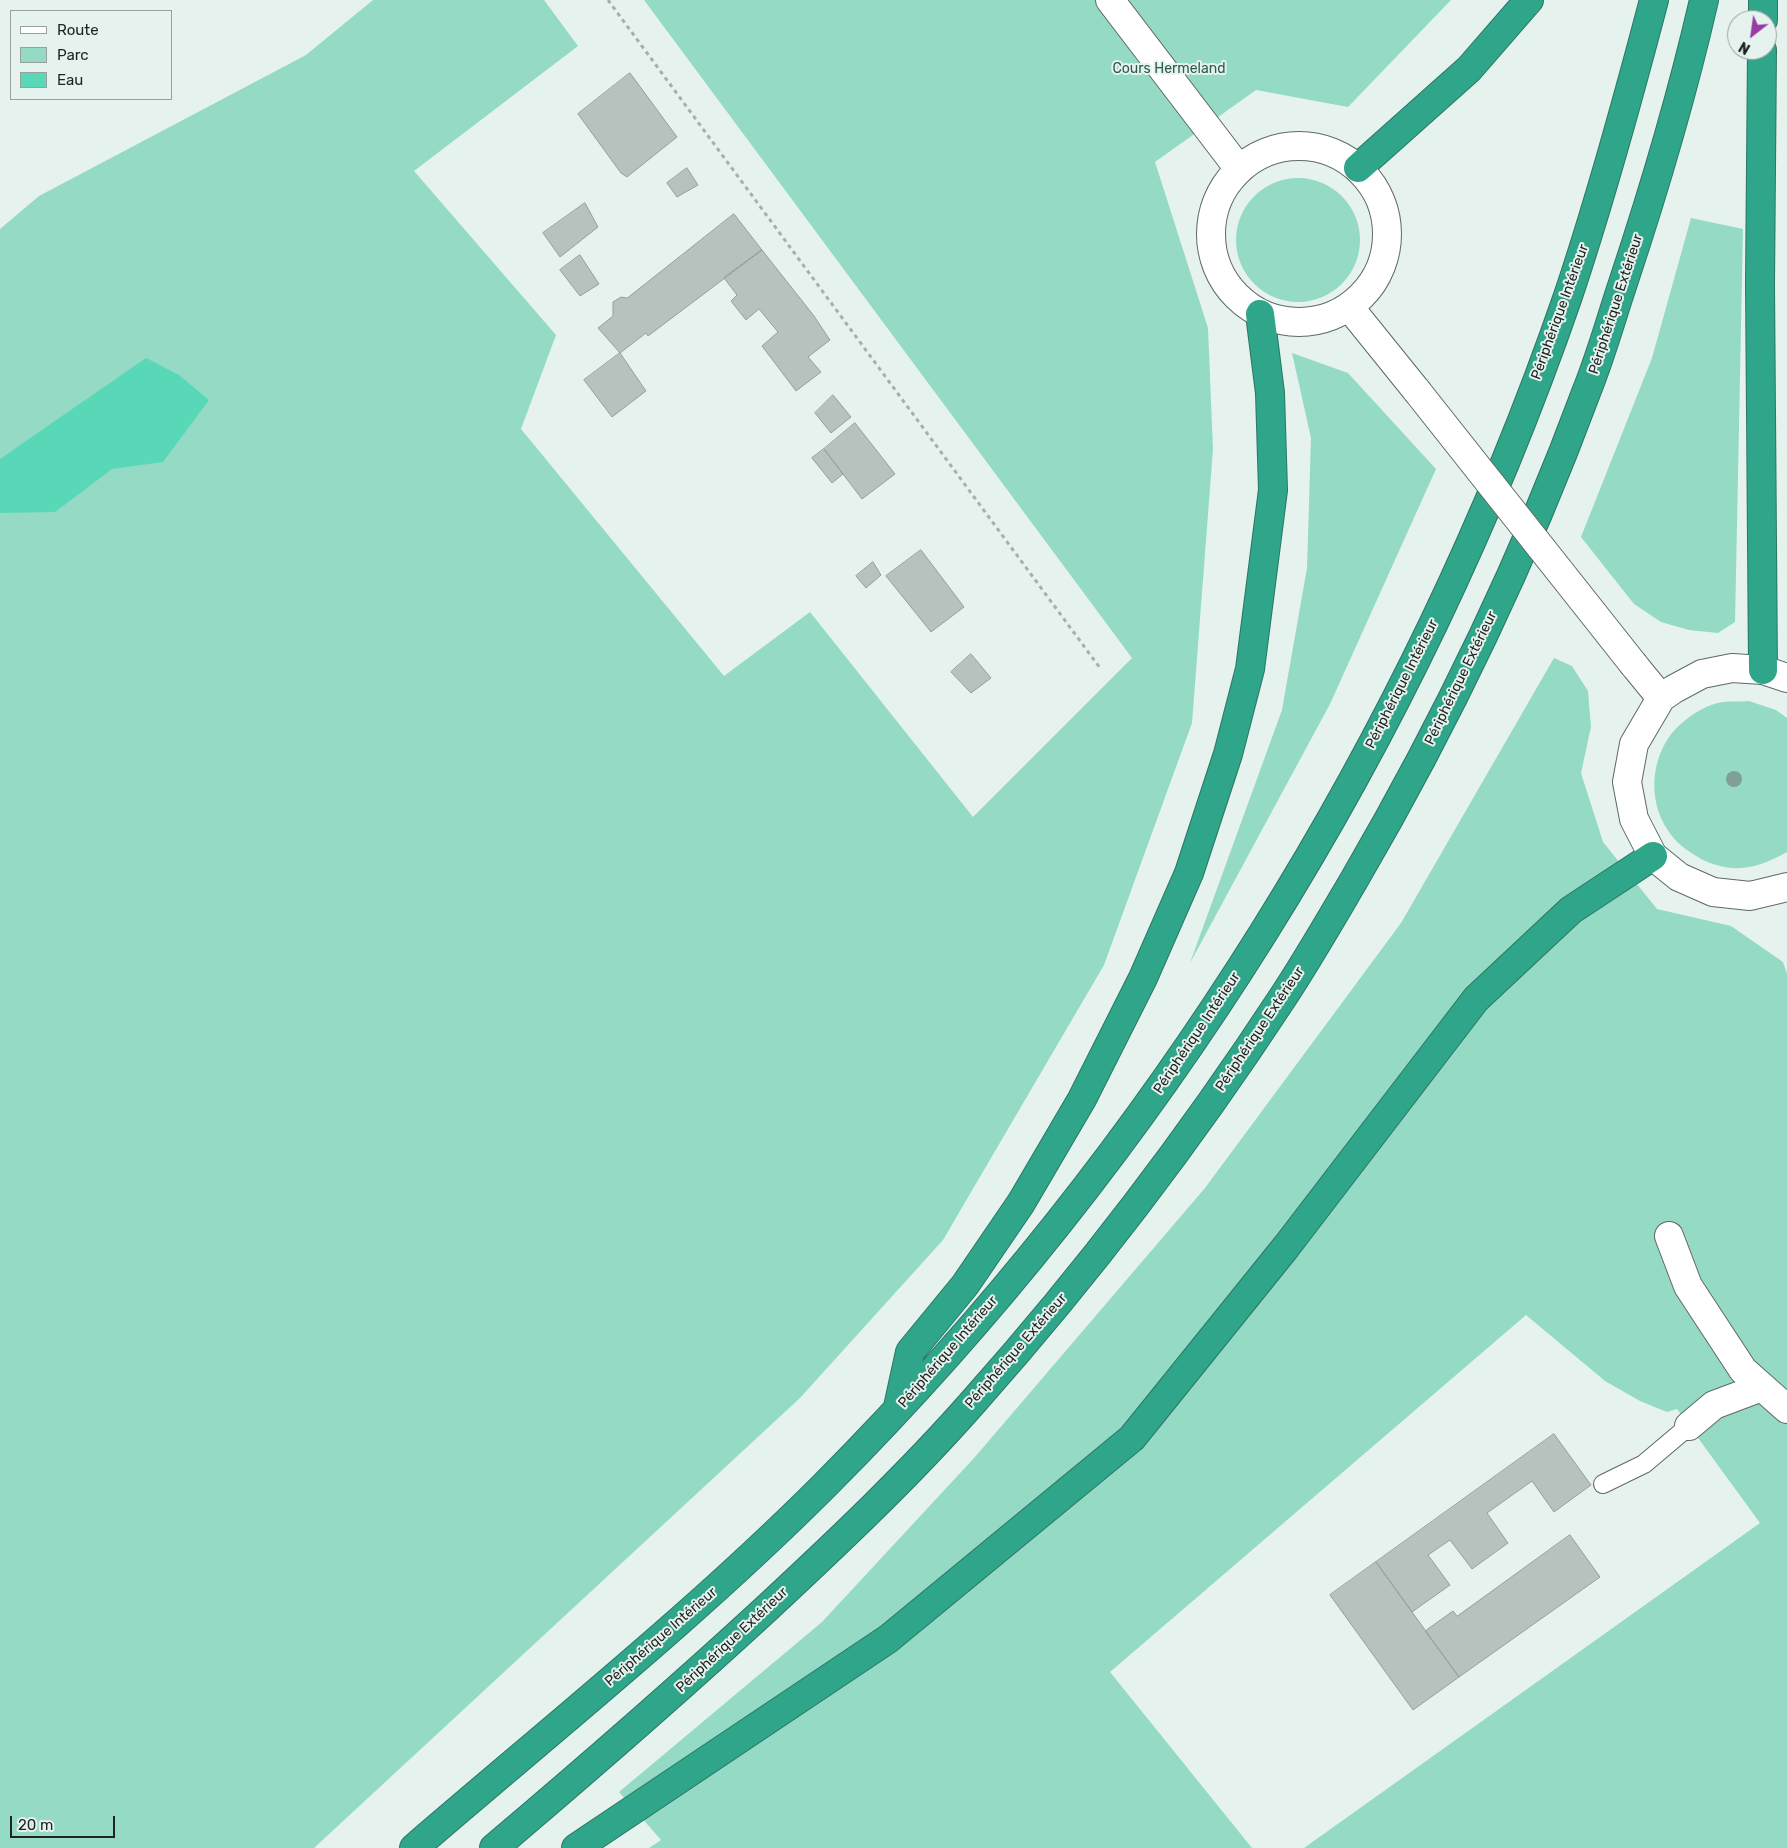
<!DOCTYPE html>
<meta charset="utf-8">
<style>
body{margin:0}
#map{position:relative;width:1787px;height:1848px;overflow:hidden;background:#e6f2ee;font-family:Rubik,sans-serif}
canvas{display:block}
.legend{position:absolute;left:10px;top:10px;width:162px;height:90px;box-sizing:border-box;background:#e6f2ee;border:1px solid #97a09d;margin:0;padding:6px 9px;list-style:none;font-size:15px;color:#202523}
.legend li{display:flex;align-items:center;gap:10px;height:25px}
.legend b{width:25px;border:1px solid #97a09d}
.north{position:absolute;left:1727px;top:10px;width:50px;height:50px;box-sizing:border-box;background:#e6f2ee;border:1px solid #97a09d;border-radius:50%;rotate:210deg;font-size:14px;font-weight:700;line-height:20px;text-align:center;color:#202523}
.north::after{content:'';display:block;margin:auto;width:18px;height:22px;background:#983ba4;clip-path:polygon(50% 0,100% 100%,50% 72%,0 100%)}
.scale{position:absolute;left:10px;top:1816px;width:105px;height:22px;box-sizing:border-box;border:2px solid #202523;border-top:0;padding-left:6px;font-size:15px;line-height:18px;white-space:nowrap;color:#202523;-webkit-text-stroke:4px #e6f2ee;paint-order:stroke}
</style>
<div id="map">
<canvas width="1787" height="1848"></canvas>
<ul class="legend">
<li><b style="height:6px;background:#fff"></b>Route</li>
<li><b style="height:14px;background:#94dac5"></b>Parc</li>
<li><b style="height:14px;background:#58d8b7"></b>Eau</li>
</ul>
<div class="north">N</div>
<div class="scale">20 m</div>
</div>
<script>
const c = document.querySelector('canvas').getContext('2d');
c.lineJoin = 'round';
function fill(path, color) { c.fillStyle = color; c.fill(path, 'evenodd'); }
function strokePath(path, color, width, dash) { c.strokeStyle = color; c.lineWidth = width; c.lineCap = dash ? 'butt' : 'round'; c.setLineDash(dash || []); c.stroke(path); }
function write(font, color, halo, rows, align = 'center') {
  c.font = font + ' Rubik,sans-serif'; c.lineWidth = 4; c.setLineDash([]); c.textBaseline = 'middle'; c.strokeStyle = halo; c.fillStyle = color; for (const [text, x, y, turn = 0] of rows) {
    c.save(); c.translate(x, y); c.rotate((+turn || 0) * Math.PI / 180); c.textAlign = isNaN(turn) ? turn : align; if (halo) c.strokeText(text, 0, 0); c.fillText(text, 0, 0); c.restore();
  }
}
fill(new Path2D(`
 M 373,0 L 544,0 L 578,46 L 414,171 L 556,335 L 521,429 L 724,676 L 810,612 L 973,817 L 1132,658 L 644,0 L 1451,0 L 1348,107 L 1256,90 L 1155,162 L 1208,328 L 1213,449 L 1192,723 L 1104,965 L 943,1240 L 800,1398 L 314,1848 L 0,1848 L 0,229 L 39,196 L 306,55 Z
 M1236 240a62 62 0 1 1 124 0a62 62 0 1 1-124 0Z
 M 1691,218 L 1743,229 L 1735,622 L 1718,633 L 1689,630 L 1661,622 L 1634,604 L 1581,537 L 1652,358 Z
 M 1292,353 L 1348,373 L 1436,469 L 1330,704 L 1190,963 L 1282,710 L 1307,568 L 1311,438 Z
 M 1554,658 L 1572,666 L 1588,691 L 1591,727 L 1581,773 L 1603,842 L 1657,909 L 1731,926 L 1783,962 L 1787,974 L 1787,1848 L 1304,1848 L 1760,1523 L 1677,1409 L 1667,1412 L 1640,1401 L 1605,1381 L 1526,1315 L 1110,1672 L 1252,1848 L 649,1848 L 661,1840 L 619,1792 L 822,1622 L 975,1457 L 1205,1188 L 1401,923 Z
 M 1749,701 L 1776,710 L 1787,718 L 1787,852 C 1772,860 1758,867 1741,868 C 1728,869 1713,865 1701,859 C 1689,852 1677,844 1669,832 C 1645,799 1651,748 1683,722 C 1694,713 1708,704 1723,702 C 1731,701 1741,702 1749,701 Z`), '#94dac5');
fill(new Path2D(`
 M 146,358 L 179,375 L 209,400 L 163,462 L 112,469 L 55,512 L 0,513 L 0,459 Z`), '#58d8b7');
const building = new Path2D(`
 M 630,73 L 677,137 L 627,177 L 621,173 L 578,114 Z
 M 687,168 L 698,185 L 677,197 L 667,183 Z
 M 585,203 L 598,227 L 560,257 L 543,233 Z
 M 734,214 L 762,250 L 648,336 L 646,333 L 620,353 L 598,328 L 613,316 L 613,302 L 621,297 L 627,298 Z
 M 762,250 L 814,316 L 830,340 L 808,357 L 821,372 L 796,391 L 762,346 L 778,332 L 759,309 L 746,320 L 731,301 L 737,295 L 724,278 Z
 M 580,255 L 599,284 L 580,296 L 560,270 Z
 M 620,353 L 646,391 L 612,417 L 584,380 Z
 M 833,395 L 851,417 L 831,433 L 815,413 Z
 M 855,423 L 895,474 L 862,499 L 824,449 Z
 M 824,449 L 843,474 L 832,483 L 812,458 Z
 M 921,550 L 964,607 L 931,632 L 886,576 Z
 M 873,562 L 881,575 L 866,588 L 856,576 Z
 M 971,654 L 991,678 L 971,693 L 951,672 Z
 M 1554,1434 L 1591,1485 L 1554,1512 L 1532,1481 L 1487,1513 L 1508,1543 L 1472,1569 L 1450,1540 L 1428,1555 L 1450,1585 L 1412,1612 L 1376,1562 Z
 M 1570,1535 L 1600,1577 L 1459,1677 L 1425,1631 L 1453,1611 L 1457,1616 Z
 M 1376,1562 L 1459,1677 L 1413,1710 L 1330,1595 Z`);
fill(building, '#b7c2be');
strokePath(building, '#949f9c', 1);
const lane = new Path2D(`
 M 1603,1484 L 1644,1464 L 1689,1426`);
const street = new Path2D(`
 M 1669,1236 L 1688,1286 L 1743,1370 L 1787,1409
 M 1689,1426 L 1714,1405 L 1762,1387`);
const secondary = new Path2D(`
 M 1110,0 L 1239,169
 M1211 234a88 88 0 1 1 176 0a88 88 0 1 1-176 0Z
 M 1350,308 L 1417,391
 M 1634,665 L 1661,698
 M 1787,678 L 1763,670 L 1732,668 L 1702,674 L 1674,689 L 1661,698 L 1634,744 L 1627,782 L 1634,819 L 1653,856 L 1679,877 L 1713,892 L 1750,896 L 1787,887`);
const highway = new Path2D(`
 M 1763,20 L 1763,0
 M 1762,50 L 1760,284 L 1763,670
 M 1358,168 L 1469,69 L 1529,0
 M 898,1407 L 910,1352 L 965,1285 L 1021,1203 L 1082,1099 L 1143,978 L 1189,873 L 1228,754 L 1250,669 L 1273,490 L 1270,393 L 1260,314
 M 414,1848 C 552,1729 695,1615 824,1486 C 1157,1152 1414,742 1568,296 C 1601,198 1628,99 1654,0
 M 494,1848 C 586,1770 677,1691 766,1609 C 838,1542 909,1475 974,1401 C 1087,1274 1190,1139 1283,997 C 1308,959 1331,919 1354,880 C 1445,724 1524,560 1587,390 C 1601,355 1611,319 1623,283 C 1654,190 1682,96 1704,0
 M 576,1848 L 888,1639 L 1132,1438 L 1286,1247 L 1476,999 L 1571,910 L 1653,856`);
strokePath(lane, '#5f6965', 20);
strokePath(street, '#5f6965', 30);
strokePath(secondary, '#5f6965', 30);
strokePath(highway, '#2a7865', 30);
strokePath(new Path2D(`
 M 608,0 L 1100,668`), '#a6afac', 3, [4, 4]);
strokePath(lane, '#fff', 18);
strokePath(street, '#fff', 28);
strokePath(secondary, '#fff', 28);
strokePath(highway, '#2fa589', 28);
const secondaryBridge = new Path2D(`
 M 1417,391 L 1634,665`);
strokePath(secondaryBridge, '#5f6965', 30, []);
strokePath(secondaryBridge, '#fff', 28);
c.fillStyle = '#7ea097';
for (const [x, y] of [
 [1734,779]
]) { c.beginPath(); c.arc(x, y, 8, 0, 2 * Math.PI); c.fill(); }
write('14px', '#285d4f', '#e6f2ee', [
 ["Cours Hermeland",1169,69]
]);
write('14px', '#202523', '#e6f2ee', [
 ["Périphérique Extérieur",1616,304,-72],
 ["Périphérique Intérieur",1560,312,-70],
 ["Périphérique Extérieur",1461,678,-64],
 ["Périphérique Intérieur",1402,684,-63],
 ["Périphérique Extérieur",1260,1029,-56],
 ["Périphérique Intérieur",1197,1033,-56],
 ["Périphérique Extérieur",1016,1351,-49],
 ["Périphérique Intérieur",948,1352,-49],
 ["Périphérique Intérieur",661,1637,-41],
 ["Périphérique Extérieur",732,1640,-43]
]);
</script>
